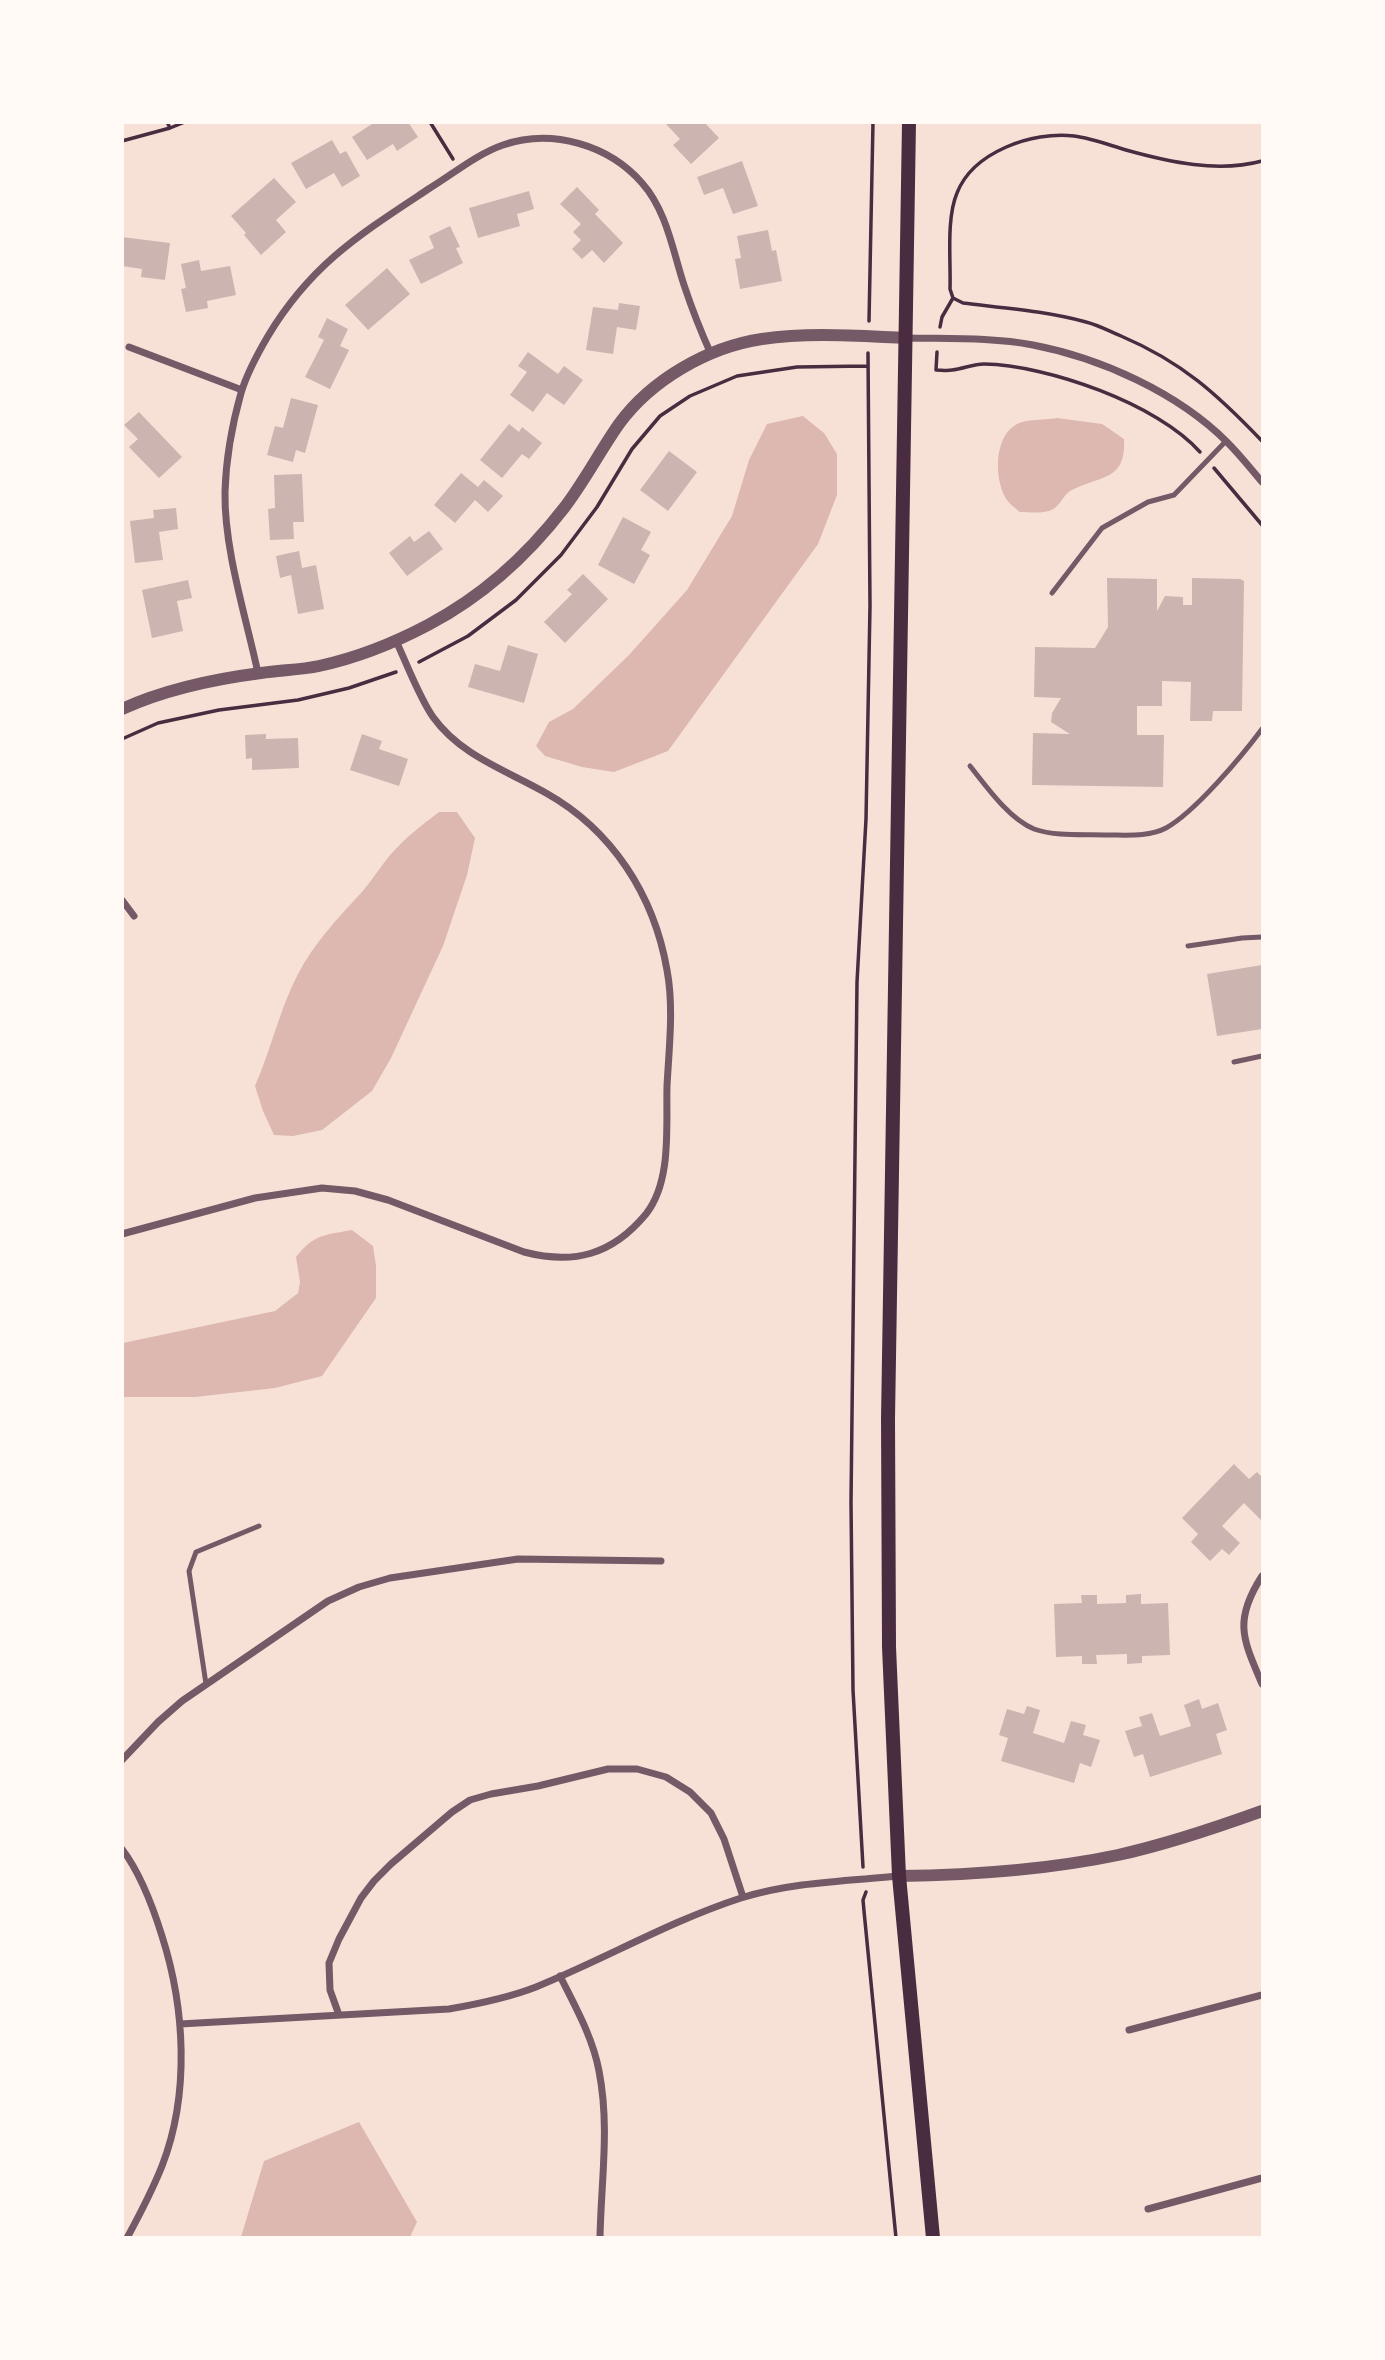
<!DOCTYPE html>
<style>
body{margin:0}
#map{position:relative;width:1385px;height:2360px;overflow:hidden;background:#f7e1d7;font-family:"Golos Text",sans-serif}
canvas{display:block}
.frame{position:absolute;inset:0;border:124px solid #fffaf5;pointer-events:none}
</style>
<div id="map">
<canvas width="1385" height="2360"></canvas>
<div class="frame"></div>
</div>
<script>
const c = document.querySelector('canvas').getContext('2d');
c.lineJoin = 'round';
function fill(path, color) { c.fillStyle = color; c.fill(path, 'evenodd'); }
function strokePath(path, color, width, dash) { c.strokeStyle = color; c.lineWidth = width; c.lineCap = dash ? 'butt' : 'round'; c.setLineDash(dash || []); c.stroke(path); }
fill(new Path2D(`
 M 803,416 L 824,433 L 837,454 L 837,495 L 818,544 L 668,751 L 614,772 L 582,767 L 545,756 L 536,746 L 549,722 L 573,709 L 629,655 L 687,590 L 732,516 L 749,460 L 767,424 Z
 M 1057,418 L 1102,424 L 1124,439 C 1126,481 1102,475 1072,490 C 1065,493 1063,500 1057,506 C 1049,515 1032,512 1020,512 C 1015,508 1008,503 1005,497 C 994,476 994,434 1019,423 C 1030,419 1046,420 1057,418 Z
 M 439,812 L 457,812 L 475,838 L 467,875 L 443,946 L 391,1058 L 372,1091 L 322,1130 L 293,1136 L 274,1135 L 263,1111 L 255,1086 C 271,1050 279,1011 297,976 C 313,944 338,918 362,892 C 372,880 381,866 391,854 C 405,838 422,825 439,812 Z
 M 352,1230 L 373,1246 L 376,1266 L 376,1298 L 322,1376 L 275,1388 L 195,1397 L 123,1397 L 123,1343 L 275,1311 L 298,1293 L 300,1282 L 296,1257 C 314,1234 325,1235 352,1230 Z
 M 359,2122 L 417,2222 L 410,2237 L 241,2237 L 264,2161 Z`), '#dcb8b0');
fill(new Path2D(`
 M 375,122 L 408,122 L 418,137 L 397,151 L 393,144 L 367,160 L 352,137 Z
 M 664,122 L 704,122 L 719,138 L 691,164 L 673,145 L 680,139 Z
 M 332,140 L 340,154 L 346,151 L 360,176 L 342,187 L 334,173 L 306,189 L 291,163 Z
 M 742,161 L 758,206 L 733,214 L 723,188 L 704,195 L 697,177 Z
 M 274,178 L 296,202 L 276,220 L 286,232 L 261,255 L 244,235 L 246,233 L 231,216 Z
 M 577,187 L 599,210 L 595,214 L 623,243 L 604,263 L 592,250 L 582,259 L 572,249 L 581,240 L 573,232 L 581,224 L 560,204 Z
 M 529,191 L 534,209 L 517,214 L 520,226 L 478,238 L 469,208 Z
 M 450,226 L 460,247 L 456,248 L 463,263 L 421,284 L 409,260 L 434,248 L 429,236 Z
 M 768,230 L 772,251 L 776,250 L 782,281 L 740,289 L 735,259 L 741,258 L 737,236 Z
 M 122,237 L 170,243 L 165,280 L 141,277 L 142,269 L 122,266 Z
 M 199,260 L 201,271 L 230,266 L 236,295 L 207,301 L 208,308 L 186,312 L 181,289 L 186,288 L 181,264 Z
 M 387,268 L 410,294 L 368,330 L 345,305 Z
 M 619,303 L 640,306 L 636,330 L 617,327 L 613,354 L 586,350 L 593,307 L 618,310 Z
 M 327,318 L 348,329 L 340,346 L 349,350 L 330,389 L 305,377 L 324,340 L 318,337 Z
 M 528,352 L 558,374 L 564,366 L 583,380 L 564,405 L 547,393 L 533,412 L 510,395 L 527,372 L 518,366 Z
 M 291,398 L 318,405 L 305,453 L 296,450 L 293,462 L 267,455 L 275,426 L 283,428 Z
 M 139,412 L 182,457 L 159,478 L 129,447 L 138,439 L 124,425 Z
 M 509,424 L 519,432 L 522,427 L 542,443 L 529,459 L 522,454 L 502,478 L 480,460 Z
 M 669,451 L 697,472 L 668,511 L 640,490 Z
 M 461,473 L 478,487 L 484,480 L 503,496 L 488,512 L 475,500 L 455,523 L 434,505 Z
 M 302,474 L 304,522 L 293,522 L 294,539 L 270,540 L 268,509 L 275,508 L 274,475 Z
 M 176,508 L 178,529 L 159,532 L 163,560 L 135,563 L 130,521 L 154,518 L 153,510 Z
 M 623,517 L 651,532 L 641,550 L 650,555 L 634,584 L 598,565 Z
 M 429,531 L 443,549 L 407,576 L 389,553 L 410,536 L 414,542 Z
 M 299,551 L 302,568 L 316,565 L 324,609 L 298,614 L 291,575 L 280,578 L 276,556 Z
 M 583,574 L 608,599 L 565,643 L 544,622 L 572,594 L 567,590 Z
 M 1107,578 L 1157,579 L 1157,611 L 1165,596 L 1183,597 L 1183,605 L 1192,605 L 1192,578 L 1240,579 L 1244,581 L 1242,711 L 1213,711 L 1212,721 L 1190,721 L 1191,682 L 1162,681 L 1162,706 L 1137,706 L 1137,735 L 1164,735 L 1163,787 L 1032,785 L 1033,733 L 1070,734 L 1051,722 L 1052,713 L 1061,698 L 1034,697 L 1035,647 L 1095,648 L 1108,627 Z
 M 188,580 L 192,598 L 177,601 L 183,631 L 152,638 L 142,590 Z
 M 508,645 L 538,654 L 524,703 L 468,687 L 475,664 L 500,671 Z
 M 266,734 L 266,739 L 298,738 L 299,768 L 252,770 L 252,758 L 246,759 L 245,735 Z
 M 362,734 L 382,741 L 379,749 L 408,759 L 399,786 L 350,770 Z
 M 1262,965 L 1262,1029 L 1217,1036 L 1207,974 Z
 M 1234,1464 L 1249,1479 L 1257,1472 L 1262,1477 L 1262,1521 L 1244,1503 L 1222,1526 L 1240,1543 L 1229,1555 L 1222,1549 L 1210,1561 L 1191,1542 L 1198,1534 L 1182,1518 Z
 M 1141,1594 L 1141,1604 L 1168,1603 L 1170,1655 L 1142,1656 L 1142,1663 L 1127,1664 L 1127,1654 L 1096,1655 L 1097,1664 L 1082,1664 L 1082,1656 L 1056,1657 L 1054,1604 L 1082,1603 L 1081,1595 L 1097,1595 L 1097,1604 L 1126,1603 L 1126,1595 Z
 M 1199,1699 L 1202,1709 L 1218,1703 L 1227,1730 L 1216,1734 L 1222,1754 L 1150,1777 L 1143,1754 L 1134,1757 L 1125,1731 L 1142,1726 L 1139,1717 L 1152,1713 L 1160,1736 L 1191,1726 L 1184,1705 Z
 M 1027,1706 L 1040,1710 L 1033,1733 L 1064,1743 L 1071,1721 L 1086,1725 L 1083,1735 L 1100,1740 L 1091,1767 L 1080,1763 L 1074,1783 L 1001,1761 L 1008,1738 L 999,1735 L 1007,1709 L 1024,1714 Z`), '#ccb4b1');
strokePath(new Path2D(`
 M 430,122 L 453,159
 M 170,128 L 185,122
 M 122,141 L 170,128 L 167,122
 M 1262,161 C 1218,173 1169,162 1126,150 C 1109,145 1091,138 1074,136 C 1032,131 973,152 957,193 C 946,219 951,261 950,289 L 953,298 L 963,303 C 1004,308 1046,311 1086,322 C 1098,325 1109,331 1121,336 C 1182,362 1217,394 1262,441
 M 869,321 L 873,122
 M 940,327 L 942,317 L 953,298
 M 937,352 L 936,370 C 941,370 947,371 952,370 C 963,369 973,364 984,364 C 1047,365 1158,404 1200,452
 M 1214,468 L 1262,525
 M 419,662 L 468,636 L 516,600 L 561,555 L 597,507 L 632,449 L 660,416 L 690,396 L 737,376 L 797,367 L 867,366
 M 122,739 L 158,723 L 219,710 L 298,700 L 349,688 L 396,672
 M 863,1867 L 853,1690 L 851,1502 L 857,982 L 866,819 L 870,606 L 868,353
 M 866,1892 L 863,1900 L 864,1911 L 896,2238`), '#4a2c40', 3.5);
strokePath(new Path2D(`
 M 1052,593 L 1102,528 L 1148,502 L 1174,495 L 1226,441
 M 970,766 C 986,786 1009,819 1034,829 C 1057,837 1084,834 1108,835 C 1127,835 1149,837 1166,828 C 1195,812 1242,756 1262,729
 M 1188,946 L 1242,938 L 1262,937
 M 1234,1062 L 1262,1056
 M 206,1684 L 189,1571 L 196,1552 L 259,1526`), '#755966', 5);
strokePath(new Path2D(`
 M 905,338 C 947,339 992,337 1033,345 C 1101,358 1178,393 1227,442 C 1240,455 1251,469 1262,482
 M 129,347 L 242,390
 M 258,673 C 246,617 224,549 225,492 C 226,458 232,425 241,393 C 247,373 258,353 268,336 C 312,263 362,233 430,188 C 453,174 477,154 503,145 C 552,128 609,145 642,183 C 667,211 673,252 684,285 C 692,309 701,332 711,354
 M 122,900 L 134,916
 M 122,1234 L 255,1198 L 322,1188 L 355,1191 L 388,1200 L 524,1252 C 574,1265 612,1255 646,1214 C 672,1181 666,1126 667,1086 C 669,1048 674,1007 667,970 C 654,895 612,830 546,793 C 506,770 461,756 433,717 C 419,697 407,664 396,641
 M 1262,1576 C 1233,1621 1243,1639 1262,1684
 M 122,1760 L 158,1722 L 182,1701 L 328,1601 L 359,1587 L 390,1578 L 518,1559 L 661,1561
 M 122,1849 C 141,1874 153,1907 162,1936 C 185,2008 190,2094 162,2166 C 152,2191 140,2214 127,2238
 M 560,1976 C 575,2006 593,2038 599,2071 C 610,2127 601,2181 600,2238
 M 339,2015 L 330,1990 L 329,1963 L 339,1939 L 361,1898 L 374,1881 L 391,1864 L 452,1812 L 470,1800 L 491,1794 L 538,1786 L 608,1769 L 637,1769 L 666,1777 L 690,1792 L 711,1813 L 724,1839 L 743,1897
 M 180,2024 L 449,2009 C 478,2004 508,1998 536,1987 C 605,1959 670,1921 741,1898 C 791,1882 847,1881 899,1876
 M 1129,2030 L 1262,1995
 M 1148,2209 L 1262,2178`), '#755966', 7);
strokePath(new Path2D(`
 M 122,709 C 166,689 214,679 261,673 C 280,670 300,670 319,666 C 356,658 394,643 428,625 C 481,597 527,556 564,508 C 584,482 600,451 619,424 C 651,380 708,347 762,339 C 809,332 858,336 905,338
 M 899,1876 C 973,1875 1047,1870 1118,1855 C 1168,1844 1215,1828 1262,1811`), '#755966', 12);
strokePath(new Path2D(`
 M 909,122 L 888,1418 L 889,1647 L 899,1876 L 933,2238`), '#4a2c40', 14);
</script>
